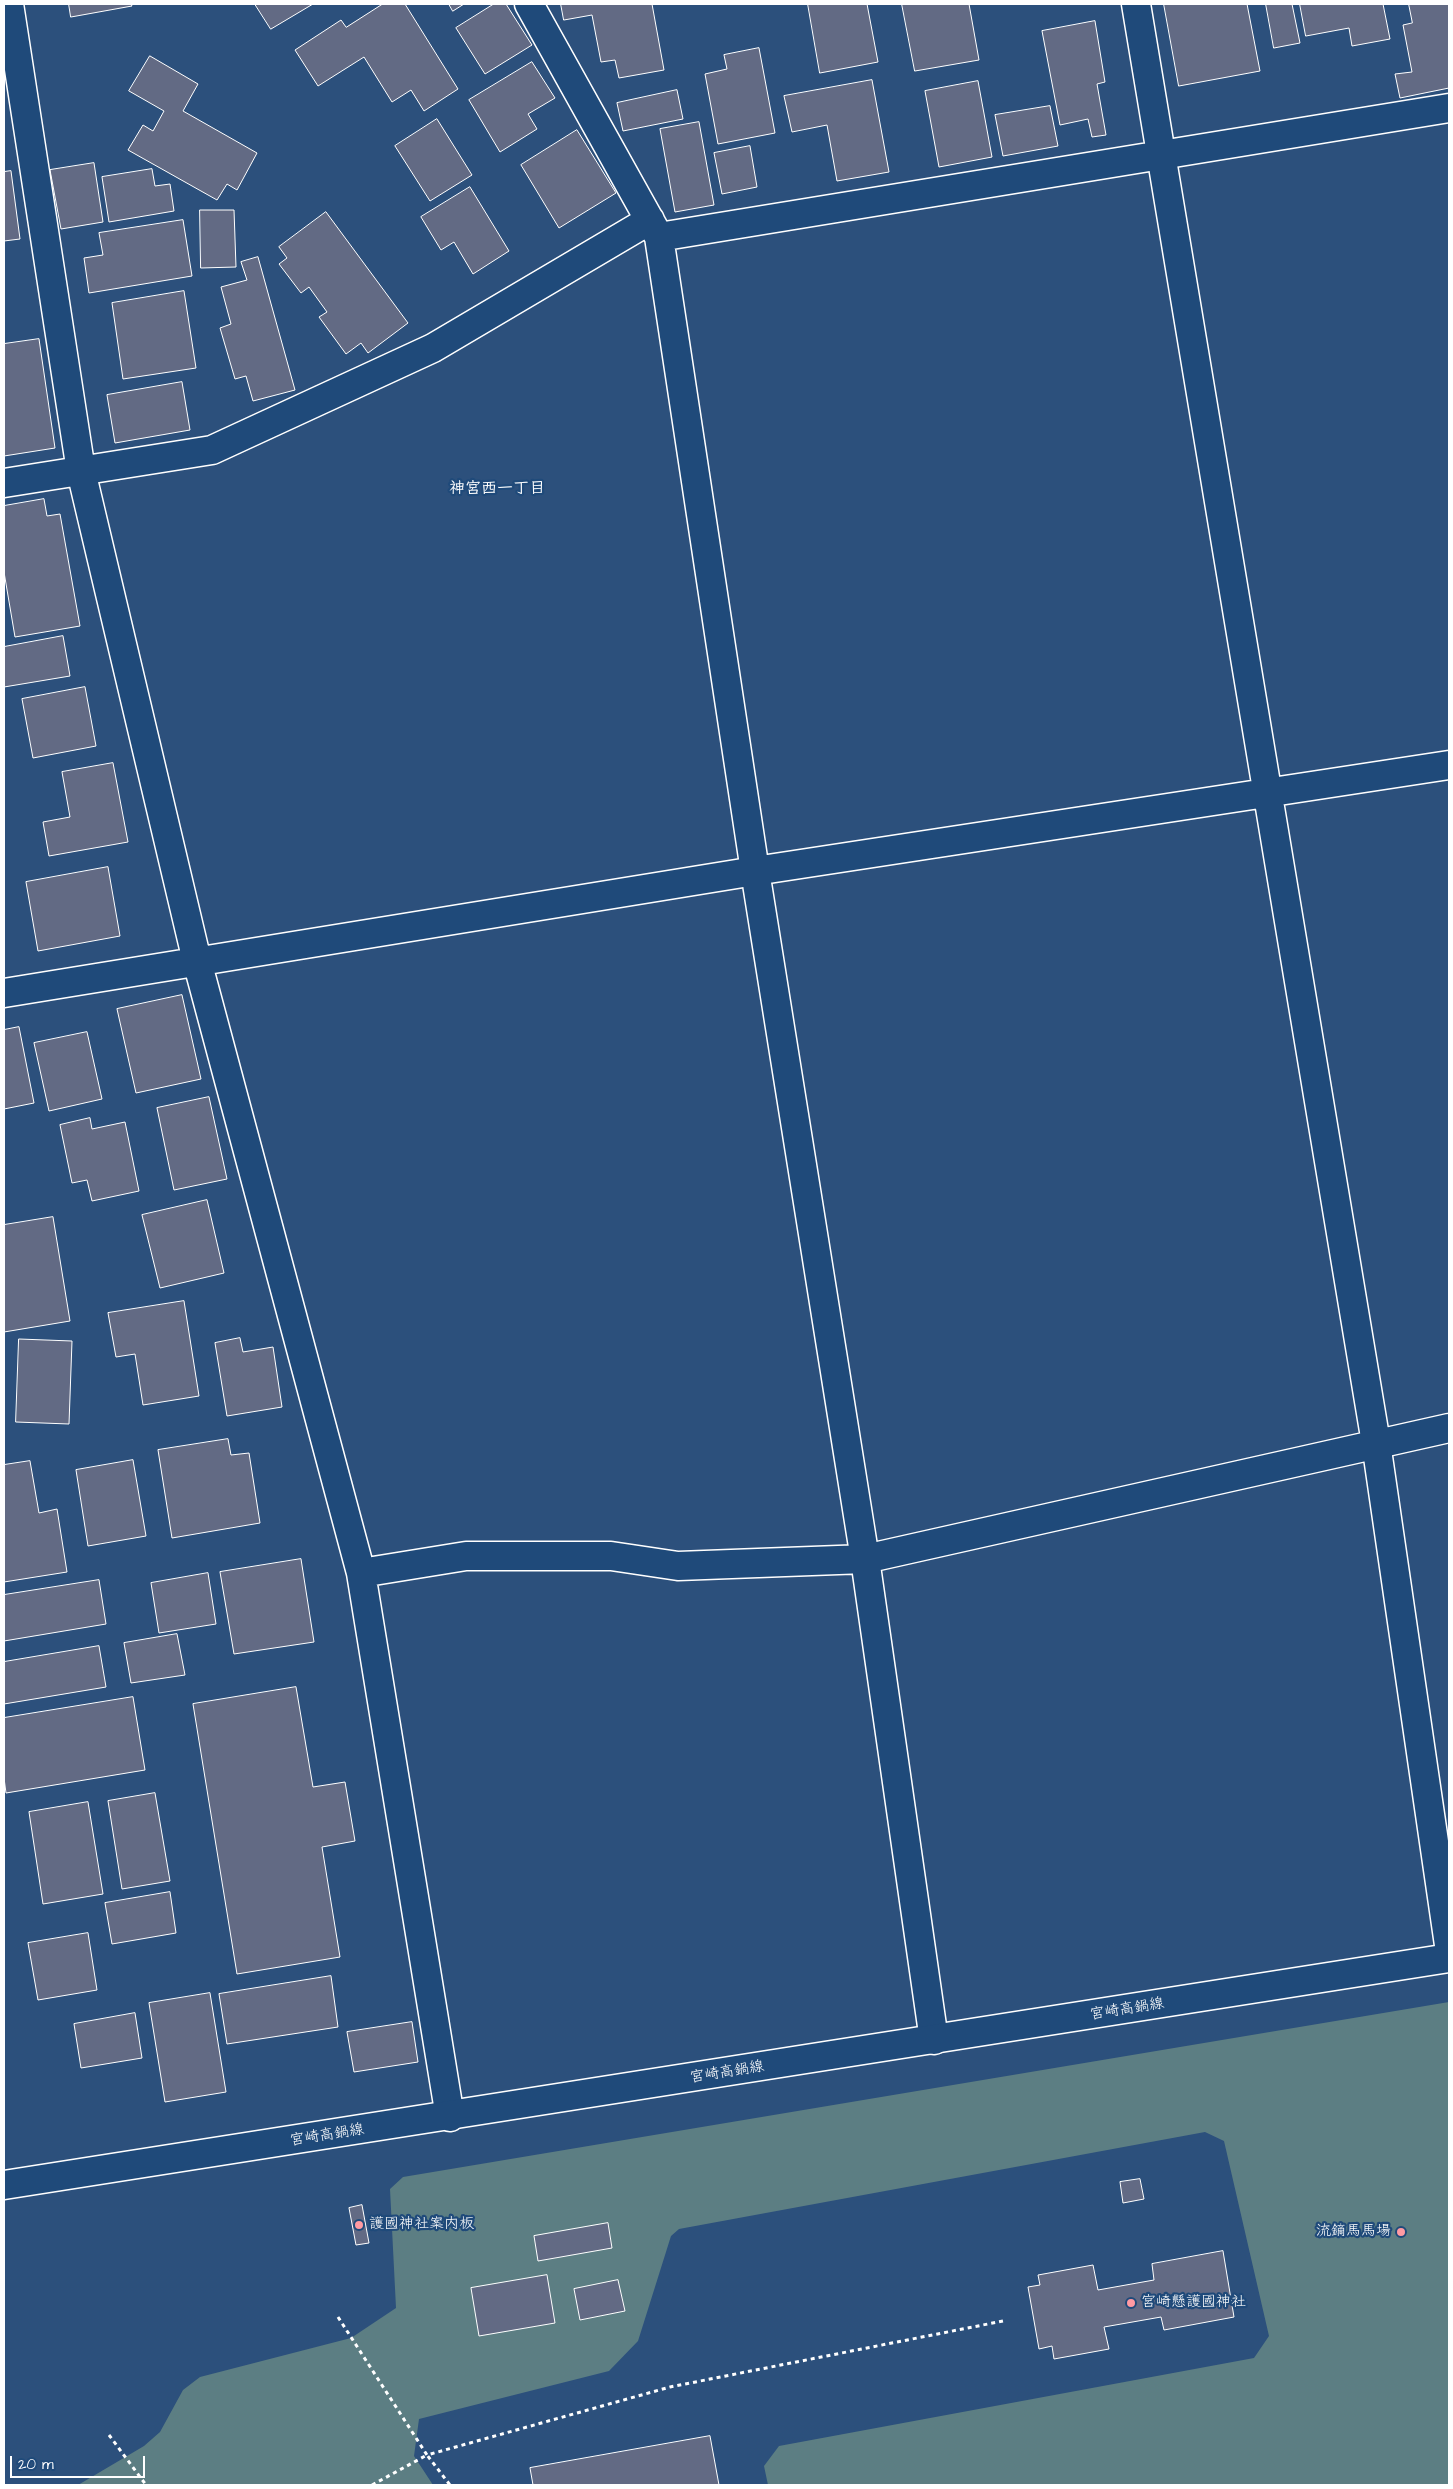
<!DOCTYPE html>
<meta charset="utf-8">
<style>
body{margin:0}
#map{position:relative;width:1453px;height:2489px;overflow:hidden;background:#2c507c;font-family:"Architects Daughter",sans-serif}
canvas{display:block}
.frame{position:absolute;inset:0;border:5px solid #fff;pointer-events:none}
.scale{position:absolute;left:10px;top:2456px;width:135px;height:22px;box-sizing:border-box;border:2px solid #fff;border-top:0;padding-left:6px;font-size:15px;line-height:18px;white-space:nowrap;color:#fff;-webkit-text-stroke:4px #1f4a7a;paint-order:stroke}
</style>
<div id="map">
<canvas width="1453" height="2489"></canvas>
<div class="frame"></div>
<div class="scale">20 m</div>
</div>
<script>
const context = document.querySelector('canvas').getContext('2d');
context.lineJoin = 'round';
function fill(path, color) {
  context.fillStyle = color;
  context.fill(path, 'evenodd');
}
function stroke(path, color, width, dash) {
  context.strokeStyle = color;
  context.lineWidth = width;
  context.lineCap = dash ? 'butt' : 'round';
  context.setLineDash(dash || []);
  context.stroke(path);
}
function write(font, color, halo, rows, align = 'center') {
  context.font = font + ' "Architects Daughter","Klee One",sans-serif';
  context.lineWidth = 4.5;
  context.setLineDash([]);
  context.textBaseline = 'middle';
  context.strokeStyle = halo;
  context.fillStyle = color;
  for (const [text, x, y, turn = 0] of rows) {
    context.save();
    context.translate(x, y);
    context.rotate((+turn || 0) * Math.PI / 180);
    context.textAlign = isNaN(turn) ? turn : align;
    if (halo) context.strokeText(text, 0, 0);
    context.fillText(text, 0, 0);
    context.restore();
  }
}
fill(new Path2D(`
 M1449,2002V2485H768L764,2466L779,2446L1254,2358L1269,2336L1224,2141L1205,2132L679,2229L671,2236L638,2341L609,2371L419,2419L414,2456L433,2485H78L144,2446L160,2432L183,2390L200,2377L351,2338L396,2308L390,2189L403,2177Z`), '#5c7e83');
const building = new Path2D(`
 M69,4H131L132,6L71,17Z
 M255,4H313L271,29Z
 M383,4H405L458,89L424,111L411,90L392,102L364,57L318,86L295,50L341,20L346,27Z
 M449,4H464L453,11Z
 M494,4H506L532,45L485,74L456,28Z
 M561,4H652L664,70L619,78L615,60L601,62L592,15L564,20Z
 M808,4H867L878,62L820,73Z
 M902,4H969L979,60L915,71Z
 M1164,4H1247L1260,71L1179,86Z
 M1266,4H1292L1300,43L1274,48Z
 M1300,4H1383L1390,39L1352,46L1349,28L1306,36Z
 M1409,4H1449V88L1400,98L1395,74L1412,72L1403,25L1412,23Z
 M1095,21L1105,82L1097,84L1106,135L1092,137L1088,119L1060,125L1042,31Z
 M759,48L775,133L718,144L705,74L727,69L724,55Z
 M150,56L198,84L183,111L257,153L237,190L227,184L217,200L128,150L143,125L153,131L164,111L129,91Z
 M532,62L555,98L528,114L537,129L500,152L469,100Z
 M872,80L889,172L837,181L827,125L792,132L784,96Z
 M978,81L992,157L939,167L925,91Z
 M677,90L683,119L623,131L617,103Z
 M1050,106L1058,146L1003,156L995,115Z
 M437,119L472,175L430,201L395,146Z
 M699,122L714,205L675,212L660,129Z
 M577,130L616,193L559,228L521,165Z
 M750,146L757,187L722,194L714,153Z
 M94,163L103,222L61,229L50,170Z
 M152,169L155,186L170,184L174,211L109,222L102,177Z
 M11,171L20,239L4,241V172Z
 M470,187L509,251L473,274L454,242L441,250L421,217Z
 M200,210H234L236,267L201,268Z
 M326,212L408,323L368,353L361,343L346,354L319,317L327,312L309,287L301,293L279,264L287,258L279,247Z
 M183,220L192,276L89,293L84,258L103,255L99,233Z
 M258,257L295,390L253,401L246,376L235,379L220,328L231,324L221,287L247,280L241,262Z
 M184,291L196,368L123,379L112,303Z
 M39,339L55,448L4,456V344Z
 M182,382L190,430L115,443L107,395Z
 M44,499L47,516L60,514L80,626L15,637L4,572V506Z
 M63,636L70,676L4,687V647Z
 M85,687L96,746L33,758L22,699Z
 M113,763L128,842L49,856L43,822L70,817L62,772Z
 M108,867L120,936L38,951L26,882Z
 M182,995L201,1079L136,1093L117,1009Z
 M19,1027L34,1103L4,1109V1030Z
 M87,1032L102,1099L49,1111L34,1043Z
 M209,1097L227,1179L174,1190L157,1108Z
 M90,1118L92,1129L125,1122L139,1191L92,1201L87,1180L72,1183L60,1125Z
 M207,1200L224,1273L160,1288L142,1215Z
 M53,1217L70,1321L4,1332V1225Z
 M184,1301L199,1396L143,1405L135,1354L116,1357L108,1313Z
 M240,1338L243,1352L273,1347L282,1407L227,1416L215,1343Z
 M19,1339L72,1341L69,1424L16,1422Z
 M228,1439L231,1455L249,1453L260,1523L172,1538L158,1450Z
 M133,1460L146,1536L88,1546L76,1470Z
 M30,1461L39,1513L57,1509L67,1572L4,1582V1465Z
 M301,1559L314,1642L234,1654L220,1572Z
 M208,1573L216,1624L159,1633L151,1583Z
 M99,1580L106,1624L4,1641V1595Z
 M177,1634L185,1675L131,1683L124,1643Z
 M99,1646L106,1687L4,1704V1662Z
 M296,1687L313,1787L345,1782L355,1841L322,1847L340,1957L237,1974L193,1704Z
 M133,1697L145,1770L6,1793L4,1778V1718Z
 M155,1793L170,1881L122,1889L108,1801Z
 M88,1802L103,1894L43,1904L29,1812Z
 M170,1892L176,1933L112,1944L105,1903Z
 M88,1933L97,1990L38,2000L28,1943Z
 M331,1976L338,2027L227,2044L219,1994Z
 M210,1993L226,2092L165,2102L149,2003Z
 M135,2013L142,2058L81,2068L74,2024Z
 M412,2022L418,2062L354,2072L347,2032Z
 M1140,2179L1144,2199L1123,2203L1120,2182Z
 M362,2205L369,2243L356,2245L349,2208Z
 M608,2223L612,2248L538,2261L534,2236Z
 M1223,2251L1234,2317L1164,2330L1161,2317L1104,2327L1109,2349L1054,2359L1052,2346L1039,2349L1028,2287L1040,2285L1038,2275L1093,2265L1098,2290L1154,2280L1152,2264Z
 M547,2275L555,2323L479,2336L471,2288Z
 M618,2280L625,2311L580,2320L574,2289Z
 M710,2436L719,2485H533L530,2468Z`);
fill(building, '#626a84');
stroke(building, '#fff', 1);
const minor = new Path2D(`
 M9,4L81,471L197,961L361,1573L450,2117
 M529,4L659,237L755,871L865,1559L934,2040
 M1136,4L1376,1443L1449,1945
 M659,237L1449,108
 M4,483L212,450L433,348L650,220
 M4,993L755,871L1449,765
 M361,1573L466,1556H611L678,1566L865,1559L1449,1428`);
const major = new Path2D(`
 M4,2185L1449,1958`);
stroke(minor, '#fff', 31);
stroke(major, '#fff', 31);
stroke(new Path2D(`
 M338,2317L427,2455L670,2387L1003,2321
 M109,2435L146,2485
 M372,2485L427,2455L450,2485`), '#fff', 3, [4, 4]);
stroke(minor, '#1f4a7a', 28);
stroke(major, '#1f4a7a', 28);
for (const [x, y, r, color] of [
 [359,2225,5,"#ff9aa2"],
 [1401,2232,5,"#ff9aa2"],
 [1131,2303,5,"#ff9aa2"]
]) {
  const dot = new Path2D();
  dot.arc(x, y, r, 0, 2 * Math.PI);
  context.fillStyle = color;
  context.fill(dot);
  stroke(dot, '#1f4a7a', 2);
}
write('15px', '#fff', '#1f4a7a', [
 ["宮崎高鍋線",1127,2010,-9],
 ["宮崎高鍋線",727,2073,-9],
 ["宮崎高鍋線",327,2136,-9]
]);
write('15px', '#fff', '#1f4a7a', [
 ["護國神社案内板",369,2225],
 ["流鏑馬馬場",1391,2232,"right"],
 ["宮崎懸護國神社",1141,2303]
], 'left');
write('bold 16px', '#fff', '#1f4a7a', [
 ["神宮西一丁目",497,490]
]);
</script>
